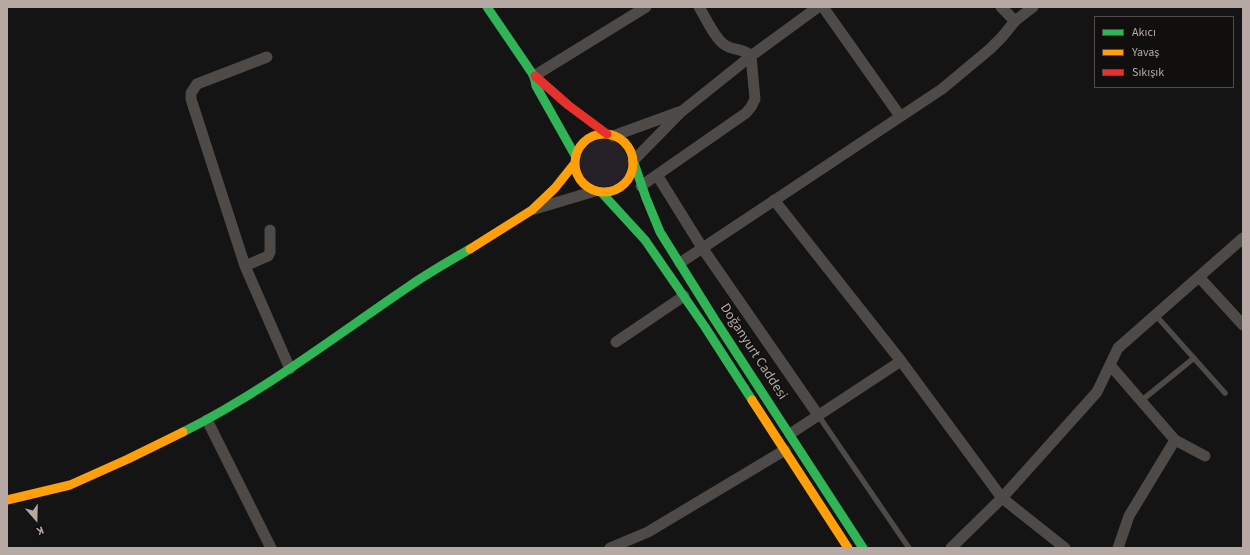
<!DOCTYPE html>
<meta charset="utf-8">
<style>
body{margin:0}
#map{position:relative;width:1250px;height:555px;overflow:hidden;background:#141414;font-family:"Source Sans 3",sans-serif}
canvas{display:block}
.frame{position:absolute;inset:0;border:8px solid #b6a9a3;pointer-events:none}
.legend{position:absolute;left:1094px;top:16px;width:140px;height:72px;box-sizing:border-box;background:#100f0e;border:1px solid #524d4a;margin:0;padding:5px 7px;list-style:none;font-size:12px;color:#b6a9a3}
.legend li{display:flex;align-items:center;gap:8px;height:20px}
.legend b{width:20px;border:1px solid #524d4a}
.north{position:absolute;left:16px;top:499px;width:40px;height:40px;-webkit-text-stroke:3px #100f0e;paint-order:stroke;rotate:160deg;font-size:11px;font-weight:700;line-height:16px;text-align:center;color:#b6a9a3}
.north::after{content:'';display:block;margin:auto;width:14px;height:18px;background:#b6a9a3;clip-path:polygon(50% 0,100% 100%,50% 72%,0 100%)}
</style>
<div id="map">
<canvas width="1250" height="555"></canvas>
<div class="frame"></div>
<ul class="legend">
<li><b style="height:5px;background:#30b455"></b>Akıcı</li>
<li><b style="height:5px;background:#ff9f0a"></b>Yavaş</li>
<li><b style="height:5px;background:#e5322d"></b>Sıkışık</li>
</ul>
<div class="north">K</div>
</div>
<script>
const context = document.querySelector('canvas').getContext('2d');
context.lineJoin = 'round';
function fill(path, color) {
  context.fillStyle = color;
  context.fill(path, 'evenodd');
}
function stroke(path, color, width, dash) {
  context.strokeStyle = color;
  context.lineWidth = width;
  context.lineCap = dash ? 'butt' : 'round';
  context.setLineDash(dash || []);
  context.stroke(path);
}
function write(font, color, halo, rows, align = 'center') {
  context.font = font + ' "Source Sans 3",sans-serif';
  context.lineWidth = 3;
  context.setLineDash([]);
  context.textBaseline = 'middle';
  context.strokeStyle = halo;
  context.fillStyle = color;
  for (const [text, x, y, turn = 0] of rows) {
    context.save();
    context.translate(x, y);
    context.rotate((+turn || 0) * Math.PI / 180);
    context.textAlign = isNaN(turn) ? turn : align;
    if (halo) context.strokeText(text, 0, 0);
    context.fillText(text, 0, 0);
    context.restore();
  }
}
fill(new Path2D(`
 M580 163a24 24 0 1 1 48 0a24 24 0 1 1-48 0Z`), '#251f27');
stroke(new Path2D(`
 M1159,319L1225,393
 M1141,401L1194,358
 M818,415L909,548`), '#4d4a47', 5.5);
stroke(new Path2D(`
 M823,7L900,116
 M1001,7L1015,21
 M267,57L197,84L191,93V99L245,266L290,369
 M534,76L646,7
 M613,136L679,112
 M633,161L681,112L751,56L818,7
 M657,175L703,249L818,415
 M641,186L746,113L751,107L755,99L751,56C744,48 734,51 725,45C715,39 706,18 699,7
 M774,200L901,361L1002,498L1065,548
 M535,209L595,191
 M680,263L942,89L990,49L1002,37L1015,21L1033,7
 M245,266L268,256L270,252V230
 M1199,277L1243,325
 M616,342L684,296
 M1110,365L1175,440L1129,516L1118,548
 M207,420L271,548
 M790,434L901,361
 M1175,440L1205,456
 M610,548L648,532L785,450
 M951,548L1002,498L1097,392L1118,348L1243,238`), '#4d4a47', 11);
stroke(new Path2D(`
 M487,7L534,76L536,86L576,157
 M634,163L646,198L660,232L715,320L863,548
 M601,192L645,240L705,327L752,400
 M183,432C263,392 334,337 408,287C428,273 449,261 470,249`), '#30b455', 9);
stroke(new Path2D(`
 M575 163a29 29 0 1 1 58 0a29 29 0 1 1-58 0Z
 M470,249L532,210L555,188L575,163
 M752,400L848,548
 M7,500L70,485L128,459L183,432`), '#ff9f0a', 9);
stroke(new Path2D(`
 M535,76L568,105L607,134`), '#e5322d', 9);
write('14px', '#b6a9a3', '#100f0e', [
 ["Doğanyurt Caddesi",753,352,57]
]);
</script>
